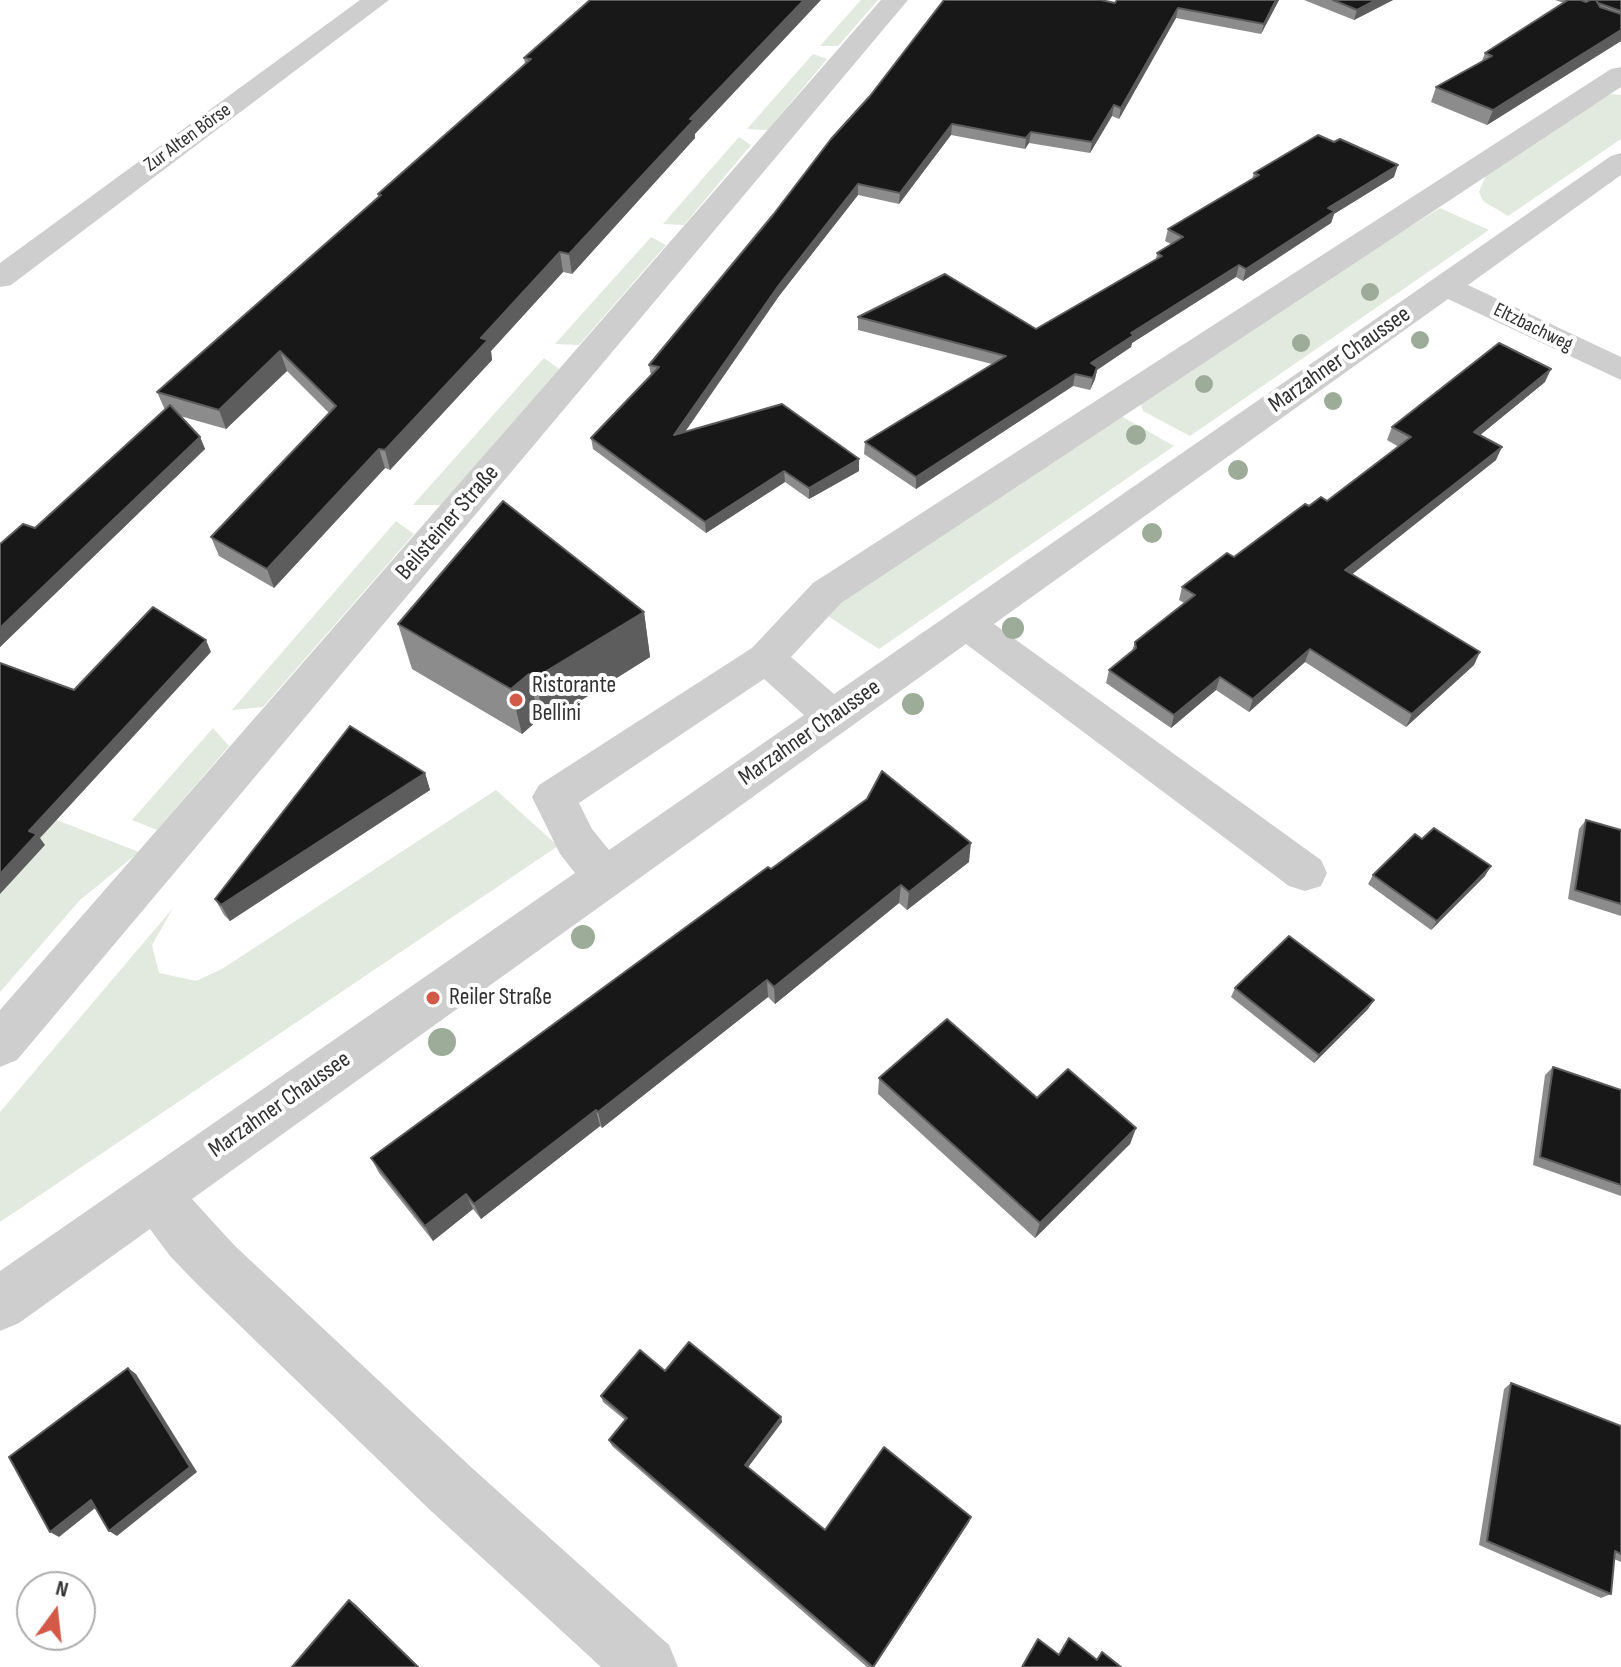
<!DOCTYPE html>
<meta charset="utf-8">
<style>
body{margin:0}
#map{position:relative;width:1621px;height:1667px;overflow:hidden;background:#fff;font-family:"Sofia Sans Condensed",sans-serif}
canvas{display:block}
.north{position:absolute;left:16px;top:1571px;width:80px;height:80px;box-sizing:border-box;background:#fff;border:2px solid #adadad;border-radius:50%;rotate:15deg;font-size:22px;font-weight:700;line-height:32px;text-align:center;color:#313131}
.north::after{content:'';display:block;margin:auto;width:28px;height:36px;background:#d35a48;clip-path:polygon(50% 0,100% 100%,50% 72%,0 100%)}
</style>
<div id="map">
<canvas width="1621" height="1667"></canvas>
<div class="north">N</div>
</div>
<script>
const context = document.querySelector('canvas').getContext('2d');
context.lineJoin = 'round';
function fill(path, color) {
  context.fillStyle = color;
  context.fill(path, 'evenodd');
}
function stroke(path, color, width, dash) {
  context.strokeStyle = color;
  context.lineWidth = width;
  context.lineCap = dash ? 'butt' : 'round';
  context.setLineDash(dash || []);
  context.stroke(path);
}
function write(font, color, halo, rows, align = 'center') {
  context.font = font + ' "Sofia Sans Condensed",sans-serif';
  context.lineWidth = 8;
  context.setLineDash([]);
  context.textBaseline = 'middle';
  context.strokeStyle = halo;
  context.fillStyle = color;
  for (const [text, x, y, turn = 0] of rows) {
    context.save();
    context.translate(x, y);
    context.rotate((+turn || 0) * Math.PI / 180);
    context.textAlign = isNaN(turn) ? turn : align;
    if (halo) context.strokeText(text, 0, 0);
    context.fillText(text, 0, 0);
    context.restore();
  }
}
fill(new Path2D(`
 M861,0H878L838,46H820Z
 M813,54L827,59L768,130L747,129Z
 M1611,94L1621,95V139L1508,216L1483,201L1479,192L1486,175L1589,104Z
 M739,137L751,145L684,225L663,224Z
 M1440,208L1489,230L1190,436L1143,411L1141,404L1332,275Z
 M651,237L666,245L579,345L555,344Z
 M544,358L559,369L441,505H413Z
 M1121,416L1174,446L879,649L826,615L856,588Z
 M396,521L414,534L263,707L232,710Z
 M213,728L229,746L157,830L132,820Z
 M496,790L558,846L0,1222V1112L173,908L152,945L159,973L196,981L222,969Z
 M0,798L139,852L80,900L0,992Z`), '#e2e9de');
fill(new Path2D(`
 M360,0H389L11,285L0,287V263Z
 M881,0H908L17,1060L0,1067V1010Z
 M1621,67V87L841,603L791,657L834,694L1611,156L1621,153V175L1468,285L1621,357V380L1448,299L994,624L1321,860L1327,873L1321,886L1305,891L1289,886L966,644L192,1199L234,1245L472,1468L669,1645L678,1667H601L430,1510L196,1283L170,1256L150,1229L19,1323L0,1331V1271L575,873L560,854L532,797L539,785L752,648L813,583L1611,69ZM764,679L804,715L609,850L592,829L579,803Z`), '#cecece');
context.fillStyle = '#9dac98';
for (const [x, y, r] of [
 [1370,292,9],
 [1420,340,9],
 [1301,343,9],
 [1204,384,9],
 [1333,401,9],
 [1136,435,10],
 [1238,470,10],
 [1152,533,10],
 [1013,628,11],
 [913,704,11],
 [583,937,12],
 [442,1042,14]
]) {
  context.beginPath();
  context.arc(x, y, r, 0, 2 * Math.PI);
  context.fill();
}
fill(new Path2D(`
 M590,0L695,134V138L572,274L563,272L491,351L492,360L390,470L385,468L274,588L219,556L211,537L329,413L287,371L226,429L180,416L200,437L205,449L0,647V544L35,528L165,410L157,392L378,197V194L525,64L524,58Z
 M1117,0H1279L1261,34L1176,18L1119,119L1112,116L1090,153L1029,143L1025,149L951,135L899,204L858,195L779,296L685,432L859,459V471L809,499L785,482L706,533L593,449L591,438L651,376L649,365L773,215L1115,3Z
 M1304,0H1393L1354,20Z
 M1555,0H1621V41L1487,125L1431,102L1436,87L1482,61L1485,53L1564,3Z
 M1254,173L1394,177L1334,214L1331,223L1243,281L1236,277L1132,343L1131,347L1097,370L1095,379L1090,390L1073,386L916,489L864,454L865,442L992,364L858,330V317L1036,329L1156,259L1157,253L1171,244L1165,241L1168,229L1252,179Z
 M1545,382L1480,435L1496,460L1351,574L1474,665L1406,727L1305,662L1249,712L1216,690L1171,728L1106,683L1109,670L1132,651L1135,642L1184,603L1179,600L1182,587L1234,557L1309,506L1327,501L1399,447L1387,440L1392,427Z
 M644,612L650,657L545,723L539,719L522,734L412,669L398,624Z
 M425,773L430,790L230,921L224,915L215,899Z
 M1586,820L1621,830V916L1568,899L1579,829Z
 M1422,839L1485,876L1431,930L1368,884L1373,875Z
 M969,862L907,910L899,903L775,1004L768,997L602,1128L600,1126L481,1219L473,1209L433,1241L379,1173L371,1158L771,869Z
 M1235,988L1374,1000L1368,1009L1314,1063L1231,997Z
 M1553,1067L1621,1090V1196L1533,1165L1545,1075Z
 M879,1078L1136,1128L1130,1144L1035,1238L878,1094Z
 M665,1371L781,1417L782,1422L748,1467L825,1530L969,1522L874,1667H867L612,1446L609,1440L625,1420L603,1402L601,1396Z
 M1511,1383L1621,1426V1562L1614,1559L1611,1594L1601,1598L1479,1545L1504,1389Z`), '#8c8c8c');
fill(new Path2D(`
 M804,0H821L695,134V138L572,274L569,254L690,119Z
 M1276,0H1279L1261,34L1264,24Z
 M1376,0H1393L1354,20L1357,10Z
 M1178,8L1176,18L1119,119L1121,108Z
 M1621,30V41L1487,125L1493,110Z
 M1114,105L1112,116L1090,153L1092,142Z
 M952,124L951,135L899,204L900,193Z
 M1031,132L1029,143L1025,149L1026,138Z
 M1398,165L1394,177L1334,214L1331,223L1243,281L1246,269L1328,208Z
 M858,184V195L779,296L675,446L674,435L779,285Z
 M560,252L563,272L491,351L492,360L390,470L385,450L481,338Z
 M1239,265L1236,277L1132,343L1131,347L1097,370L1095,379L1090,390L1093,378L1091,363L1131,333Z
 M280,351L287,371L226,429L219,410Z
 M1551,369L1545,382L1468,445L1474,432Z
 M1075,374L1073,386L916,489V477Z
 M200,437L205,449L0,647V628Z
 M1502,447L1496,460L1340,584L1345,570Z
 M379,449L385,468L274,588L267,569Z
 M859,459V471L809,499V488Z
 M784,471L785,482L706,533L705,522Z
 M644,612L650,657L545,723L535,678Z
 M206,640L211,652L40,838L45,845L0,894V874L29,831Z
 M1310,649L1305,662L1249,712L1253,699Z
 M1480,652L1474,665L1406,727L1412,714Z
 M529,674L539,719L522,734L511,689Z
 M1220,677L1216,690L1171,728L1174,715Z
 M425,773L430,790L230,921L221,905Z
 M971,843L969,862L907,910L909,892Z
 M1491,866L1485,876L1431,930L1437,921Z
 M901,885L899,903L775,1004L774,987Z
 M767,980L768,997L602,1128L598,1112Z
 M1374,1000L1368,1009L1314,1063L1319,1055Z
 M596,1110L600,1126L481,1219L474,1204Z
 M1136,1128L1130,1144L1035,1238L1040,1223Z
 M466,1194L473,1209L433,1241L425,1226Z
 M128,1368L136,1374L197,1472L117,1536L109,1531Z
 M781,1417L782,1422L746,1470L745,1465Z
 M91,1500L99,1505L59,1537L50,1532Z
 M971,1517L969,1522L874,1667H873Z
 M349,1600L355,1604L419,1667H418Z`), '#5d5d5d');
const building = new Path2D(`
 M590,0H804L690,119L694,120L569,254L560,252L481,338L488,340L385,450L379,449L267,569L211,537L336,406L280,351L219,410L157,392L381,195L378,194L531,59L524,58Z
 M944,0H1101L1115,3L1117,0H1276L1264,24L1178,8L1121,108L1114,105L1092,142L1031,132L1026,138L952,124L900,193L858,184L779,285L674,435L782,404L859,459L809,488L784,471L705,522L591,438L659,367L649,365L773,215L831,139L870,96Z
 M1333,0H1376L1357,10Z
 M1568,0H1581L1586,2L1590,0H1596L1600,7L1621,14V30L1493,110L1436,87L1492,56L1485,53Z
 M1596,0H1621V11L1598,3Z
 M1318,135L1334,142L1340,139L1398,165L1328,208L1335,211L1246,269L1239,265L1131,333L1134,335L1091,363L1097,367L1093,378L1075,374L916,477L865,442L1006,356L858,317L945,274L1036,329L1162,256L1157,253L1183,237L1168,229L1259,175L1254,173Z
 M1499,343L1551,369L1474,432L1502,447L1345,570L1480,652L1412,714L1310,649L1253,699L1220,677L1174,715L1109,670L1136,648L1135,642L1195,595L1182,587L1227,553L1234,557L1305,504L1309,506L1321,497L1327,501L1411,437L1392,427Z
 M170,405L200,437L0,628V544L23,524L35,528Z
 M503,501L644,612L535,678L529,674L511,689L398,624Z
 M153,607L206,640L29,831L37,834L0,874V663L74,690Z
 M350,726L425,773L221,905L215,899Z
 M882,771L971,843L909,892L901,885L774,987L767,980L598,1112L596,1110L474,1204L466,1194L425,1226L371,1158L768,867L771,869L867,799Z
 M1586,820L1621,830V904L1575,890Z
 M1434,828L1491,866L1437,921L1373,875L1415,834L1422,839Z
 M1289,936L1374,1000L1319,1055L1235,988Z
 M947,1019L1037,1098L1068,1069L1136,1128L1040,1223L879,1078Z
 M1553,1067L1621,1090V1185L1540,1157Z
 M689,1342L781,1417L745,1465L825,1530L884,1447L971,1517L873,1667L609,1440L627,1418L601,1396L640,1350L665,1371Z
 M128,1368L190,1467L109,1531L91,1500L50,1532L9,1457Z
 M1511,1383L1621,1426V1554L1615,1551L1611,1594L1487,1541Z
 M349,1600L418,1667H292Z
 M1069,1638L1097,1660L1102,1652L1121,1667H1022L1038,1639L1059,1655Z`);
fill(building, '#181818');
stroke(building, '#5d5d5d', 2);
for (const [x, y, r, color] of [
 [516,700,8,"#d35a48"],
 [433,998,8,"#d35a48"]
]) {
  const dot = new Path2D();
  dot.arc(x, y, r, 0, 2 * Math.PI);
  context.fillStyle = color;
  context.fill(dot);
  stroke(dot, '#fff', 3);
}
write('20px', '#313131', '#fff', [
 ["Zur Alten Börse",188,138,-36],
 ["Eltzbachweg",1533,328,26]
]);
write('24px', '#313131', '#fff', [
 ["Marzahner Chaussee",1340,360,-35],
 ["Beilsteiner Straße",448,523,-49],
 ["Marzahner Chaussee",810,733,-35],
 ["Marzahner Chaussee",280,1105,-35]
]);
write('24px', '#313131', '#fff', [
 ["Ristorante",532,686],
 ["Bellini",532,714],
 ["Reiler Straße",449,998]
], 'left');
</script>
